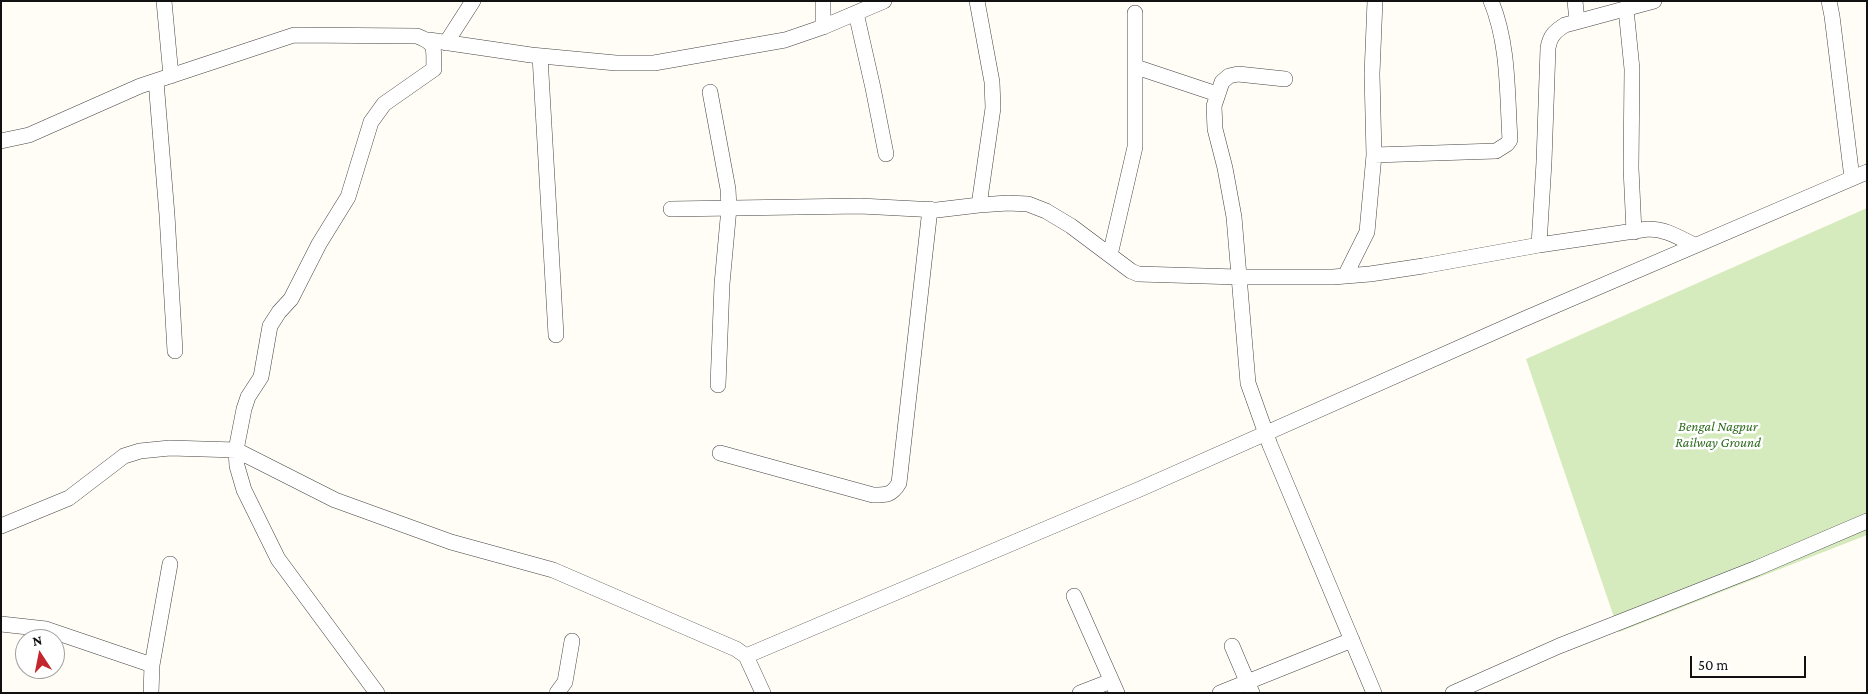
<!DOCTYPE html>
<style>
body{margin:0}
#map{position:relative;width:1868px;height:694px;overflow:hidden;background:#fffdf5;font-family:"Crimson Pro",serif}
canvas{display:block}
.frame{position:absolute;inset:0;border:2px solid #111;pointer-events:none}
.north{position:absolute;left:15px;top:629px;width:50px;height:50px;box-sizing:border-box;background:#fff;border:1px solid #a0a0a0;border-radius:50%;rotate:349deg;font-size:14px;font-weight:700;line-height:20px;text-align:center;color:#111}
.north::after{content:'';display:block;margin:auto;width:18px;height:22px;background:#c4262e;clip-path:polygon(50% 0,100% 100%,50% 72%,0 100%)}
.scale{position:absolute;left:1690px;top:656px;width:116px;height:22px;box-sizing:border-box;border:2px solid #111;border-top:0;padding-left:6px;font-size:15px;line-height:18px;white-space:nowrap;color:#111;-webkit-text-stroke:4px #fff;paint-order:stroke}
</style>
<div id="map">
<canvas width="1868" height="694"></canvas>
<div class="frame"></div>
<div class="north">N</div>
<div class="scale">50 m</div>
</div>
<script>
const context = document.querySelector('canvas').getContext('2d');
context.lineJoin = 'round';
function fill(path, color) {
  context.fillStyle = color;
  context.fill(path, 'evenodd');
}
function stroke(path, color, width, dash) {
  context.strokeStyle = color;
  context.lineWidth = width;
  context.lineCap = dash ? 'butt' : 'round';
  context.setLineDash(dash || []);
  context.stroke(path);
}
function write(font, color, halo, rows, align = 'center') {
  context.font = font + ' "Crimson Pro",serif';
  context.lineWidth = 5;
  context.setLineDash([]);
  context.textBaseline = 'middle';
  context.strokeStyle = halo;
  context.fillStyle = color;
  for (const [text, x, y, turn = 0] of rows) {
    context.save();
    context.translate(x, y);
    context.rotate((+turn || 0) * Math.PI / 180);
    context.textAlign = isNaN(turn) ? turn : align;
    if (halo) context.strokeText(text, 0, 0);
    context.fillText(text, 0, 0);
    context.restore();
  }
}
fill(new Path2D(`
 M1867,208V535L1619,632L1526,359Z`), '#d5ebbd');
const minor = new Path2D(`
 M164,1L171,76
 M977,1L992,82L993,108L979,205
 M1575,1L1577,21
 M1829,1L1832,16L1852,178
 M1626,9L1632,69L1631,168L1634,232
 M856,13L873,88L886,154
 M823,27V1
 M429,40L531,55L616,63H654L785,40L823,27L884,1
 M446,43L473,1
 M540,56L556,335
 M1136,67L1217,94
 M1285,79L1238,74L1229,76L1222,82L1214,106L1215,129L1225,168L1234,217L1248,383L1270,445L1374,693
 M156,81L167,215L175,351
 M710,92L728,189L729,208L722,284L718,385
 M1,141L29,135L140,86L294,35L417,36C438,44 433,49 434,69L384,104L371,122L348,197L319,244L291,299L279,312L270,326L261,377L248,397L244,409L236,450L237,466L244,490L278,559L377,693
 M1374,155L1496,151L1507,144L1510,140C1507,94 1509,44 1491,1
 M671,209L860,206L937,210L979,205L1008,203L1028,204L1046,211L1071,226L1131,271L1138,274L1238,277H1333L1370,274L1423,266L1539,245L1648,229C1666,229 1678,237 1694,245
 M1539,245L1544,162L1548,48C1550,36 1555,31 1565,25L1654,1
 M1110,255L1135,147V13
 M1345,276L1367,232L1374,155L1372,74L1375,1
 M720,453L873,495C887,495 892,495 899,483L930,209
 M1,526L69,498L124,456L140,451L170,448L236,450L335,500L451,542L553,570L736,649L746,656L763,693
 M1074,596L1117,693
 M1,624L46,629L152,665
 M1232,646L1252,693
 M746,656L1140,489L1524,319L1867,172
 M151,693L152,665L170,564
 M557,693L565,682L572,641
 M1080,693L1111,681
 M1220,693L1352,640
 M1453,693L1559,646L1757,568L1867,521`);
stroke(minor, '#444', 16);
stroke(minor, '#fff', 15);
write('italic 14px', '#2f6b1f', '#fff', [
 ["Bengal Nagpur",1718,427],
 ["Railway Ground",1718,443]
]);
</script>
